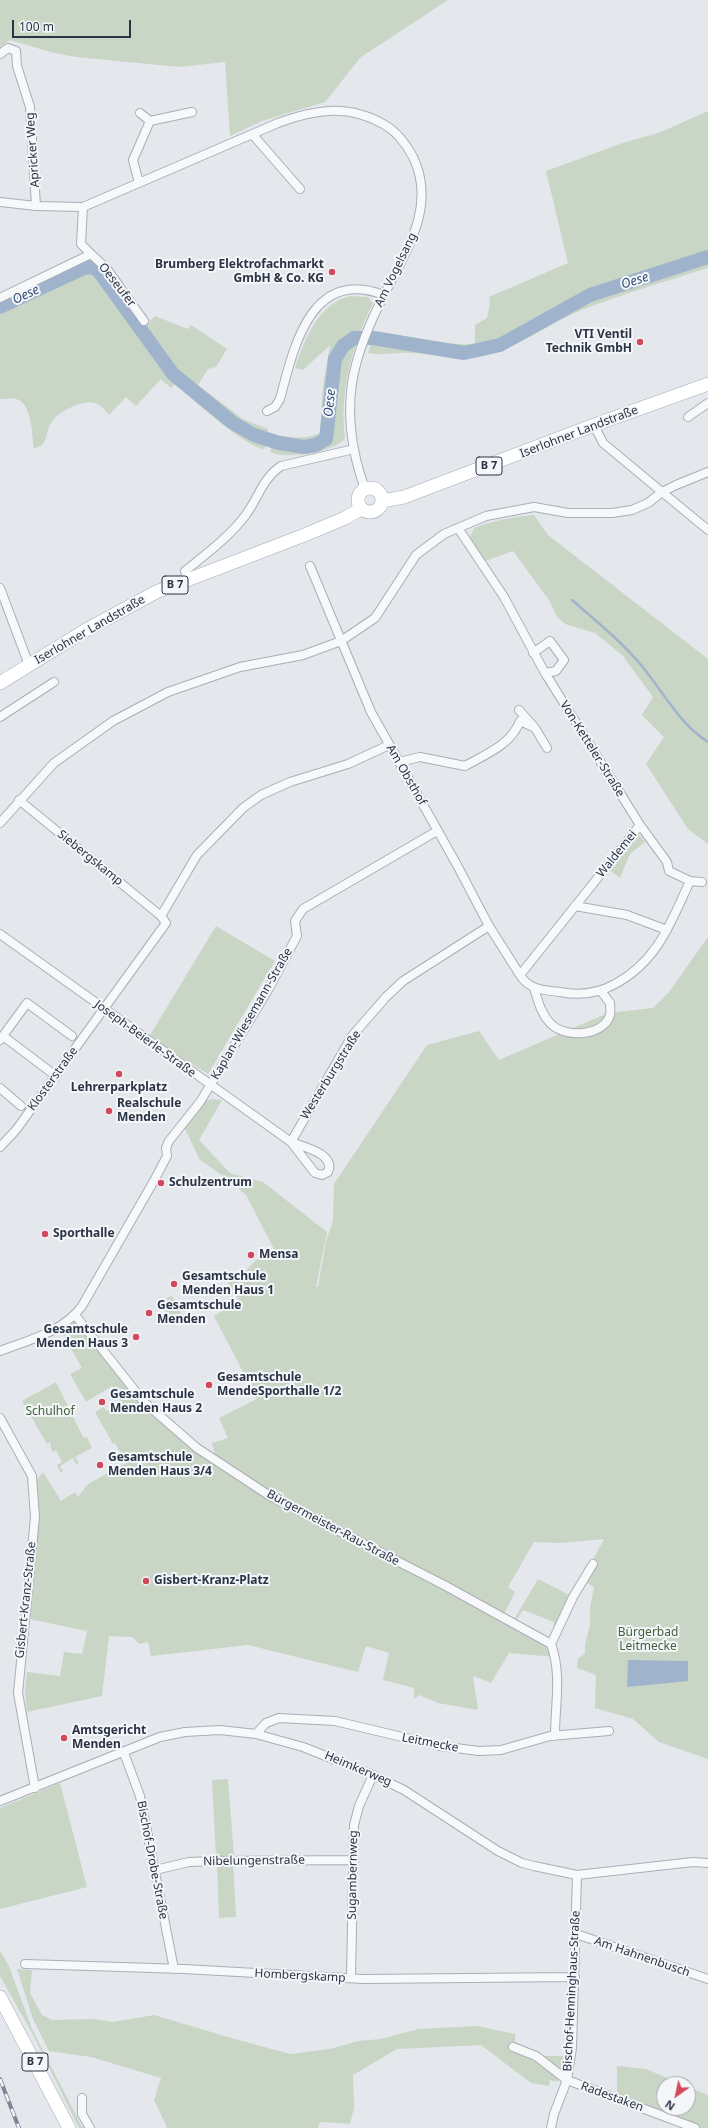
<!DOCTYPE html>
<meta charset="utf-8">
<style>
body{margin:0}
#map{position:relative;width:708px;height:2128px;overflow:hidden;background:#e4e7ec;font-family:"Noto Sans",sans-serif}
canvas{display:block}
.north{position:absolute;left:656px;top:2076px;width:40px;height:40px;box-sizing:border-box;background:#f4f6f9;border:1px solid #a4a8b1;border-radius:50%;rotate:213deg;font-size:11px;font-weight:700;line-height:16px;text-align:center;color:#2b3445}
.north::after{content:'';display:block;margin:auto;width:14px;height:18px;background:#d1495b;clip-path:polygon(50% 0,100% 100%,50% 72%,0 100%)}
.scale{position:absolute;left:12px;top:20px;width:119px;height:18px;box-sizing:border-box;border:2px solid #2b3445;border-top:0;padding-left:5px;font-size:12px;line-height:14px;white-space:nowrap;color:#2b3445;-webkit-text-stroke:3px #f4f6f9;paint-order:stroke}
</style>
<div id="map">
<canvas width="708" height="2128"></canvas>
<div class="north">N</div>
<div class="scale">100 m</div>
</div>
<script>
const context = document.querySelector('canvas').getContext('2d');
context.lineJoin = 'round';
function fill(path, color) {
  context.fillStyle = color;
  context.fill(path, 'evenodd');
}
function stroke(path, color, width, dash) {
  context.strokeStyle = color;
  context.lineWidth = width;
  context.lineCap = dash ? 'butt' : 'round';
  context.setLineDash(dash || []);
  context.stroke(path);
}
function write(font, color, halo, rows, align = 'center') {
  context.font = font + ' "Noto Sans",sans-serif';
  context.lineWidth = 4;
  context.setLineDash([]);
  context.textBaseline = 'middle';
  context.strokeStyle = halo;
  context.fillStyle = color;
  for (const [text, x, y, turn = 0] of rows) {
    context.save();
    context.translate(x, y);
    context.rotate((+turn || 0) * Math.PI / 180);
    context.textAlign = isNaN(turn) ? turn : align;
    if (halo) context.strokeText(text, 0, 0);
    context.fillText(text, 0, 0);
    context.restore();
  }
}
fill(new Path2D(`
 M0,0H448L361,57L325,102L262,121L230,136L225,62L179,67L76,57L54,53L10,40L0,47Z
 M708,111V268C667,281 625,293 584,309C550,322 507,356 471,358C452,359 432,354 413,353C400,352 379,356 368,353L375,331C391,333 466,349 475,343V325L487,318L490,304L489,297L568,263L546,171L623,143L661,132Z
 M87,272H92C110,287 119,309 133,328C168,377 210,422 267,444L264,449C245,447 191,398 175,384L171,388L161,379L136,406L126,397L109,415C105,410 101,405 95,403C84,399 60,411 53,420C46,429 48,438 42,445L34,449C32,436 32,402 16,399C11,398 5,399 0,399V314Z
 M350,296L368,297L373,303C353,344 339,391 345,438C335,452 286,460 270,452L274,435C291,437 305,440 320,433L323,385L330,345L303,370L295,368C305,339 317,305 350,296Z
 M155,316L188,329L191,325L227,349L216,367L208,369L198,385L243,419L268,429V434C215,418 175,371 144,327Z
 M534,515L548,535L708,659V844L688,829L646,764L664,737L642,715L653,697L622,655L595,633L565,624L557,617L549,600L513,551L485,561L470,537L474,528C494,520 513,517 534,515Z
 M637,832L645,842L630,854L620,878L608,869Z
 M216,926L275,961L208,1074L149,1037Z
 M708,937V1759L659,1742L633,1719L595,1708L596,1675L577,1668L578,1658L585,1654V1644L590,1625V1607L594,1587L582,1580L604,1539L561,1543L534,1542L508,1587L515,1592L502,1618L512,1623L538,1579L573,1597L551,1644L556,1657L509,1653L491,1683L473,1676L478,1710L438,1703L419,1695L414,1699V1688L383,1680L389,1653L366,1646L358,1672L248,1645L151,1656L148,1642L139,1644L132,1637L109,1636L102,1696L27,1712L25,1692L27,1672L60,1676L64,1652L82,1654L87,1631L24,1618L33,1485L43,1472L61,1501L75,1492L78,1497L88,1484L126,1463L115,1443L113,1444L95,1412L104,1407L107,1411L121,1403L112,1386L86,1402L70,1374L82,1368L59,1327L75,1315L144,1402L216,1460L212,1443L228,1438L219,1418L257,1399L214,1316L239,1301L228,1282L241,1276L255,1261L274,1249L246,1195L226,1178L200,1160L183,1125C196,1107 198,1097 222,1100L199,1140L230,1173L263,1182L327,1232L316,1287H318L326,1241L333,1221L334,1184L427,1045L479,1031L499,1060L608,1013L653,1008L669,992ZM523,1610L554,1622L551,1643L514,1624Z
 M172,1296L183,1317L172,1323L161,1301Z
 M56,1382L81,1433L84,1438L87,1437L92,1448L75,1457L79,1463L76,1464L73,1458L60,1466L63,1471L61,1473L57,1465L62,1462L56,1450L52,1452L50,1442L47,1444L22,1401Z
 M228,1779L234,1856L216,1857L212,1780Z
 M60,1783L87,1887L0,1909V1808Z
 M233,1862L236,1917L219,1918L217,1863Z
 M0,1951L9,1966L32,2029L82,2127L87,2128H79L32,2033L0,1976Z
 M17,1969L32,1970L30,1993L42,2015L52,2020L95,2019L113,2022L154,2015L235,2039L290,2054L330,2049L358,2041L381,2039L418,2029L477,2026L515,2034V2042L544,2056H564L558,2082L550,2080L549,2086L531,2083L481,2045L397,2049L353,2075L354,2108L350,2124L320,2122L318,2128H166L167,2127L154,2100L161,2078L91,2057L49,2051L33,2019Z
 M617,2066L646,2069L681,2084H664V2108H688V2087L708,2095V2128H695L617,2098Z`), '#c9d6c5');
fill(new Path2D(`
 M628,1660L688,1661V1681L627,1687Z`), '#9fb4cc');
stroke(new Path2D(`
 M572,600C596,621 620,640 641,665C663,691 679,724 708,742`), '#9fb4cc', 2.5);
stroke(new Path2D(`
 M0,307L84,268L94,267L100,273L173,374L233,423L254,435L279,443L304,447L316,445L326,439L335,359L343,346L354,338H373L464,353L500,345L590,295L708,257`), '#9fb4cc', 14);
const street = new Path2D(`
 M0,54L8,48L16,51L17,66L30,107L36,206
 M140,113L150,121
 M253,135L300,189
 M139,183L133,160L150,121L192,112
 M0,202L36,206L83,207L278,123C316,109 349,104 385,125C397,132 406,144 413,157C437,206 406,251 384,295C370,322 357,352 352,383C347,418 353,456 365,489
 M83,207L81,244L91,254
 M0,298L91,254L107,269L144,321
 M267,411L275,407L280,399C294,346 311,267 384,295
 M688,417L708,403
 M594,425L603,443L662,492L676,485L708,472
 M458,528L504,597L545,673L640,825
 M310,566L371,712L457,865L489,926L520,975
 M188,580L185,571C205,555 229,537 245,516C258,499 262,479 281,466L354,449
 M0,588L29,665
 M533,653L550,641L564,660L556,671L545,673
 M519,710L535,728L547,748
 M0,717L54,682
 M399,762L420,757L465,766C486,754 511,745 520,721L535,728
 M19,800L161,916
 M0,823L54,763L113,721L168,692L240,667L303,655L341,641L375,618L416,555L444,534L486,516L534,507L568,513H612L632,510L648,503L662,492L708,530
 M640,825L667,862L669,871L690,881C671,922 658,961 615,984C597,994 580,996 560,992C544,990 529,990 520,975Z
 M690,881L702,882
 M575,906L627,915L667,930
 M0,934L291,1142C304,1147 336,1154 328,1172L322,1175L315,1173L291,1142
 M534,988C538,1001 541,1014 551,1024C565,1038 603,1037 610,1015C611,1012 610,1006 610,1003L601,991
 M3,1036L56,1076
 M0,1040L27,1003L72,1036
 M0,1088L21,1106
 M291,1142L352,1036L386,997L403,981L489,926
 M0,1147L16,1130L166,923L161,916L197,855L243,808L261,795L290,782L348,764L389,745
 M75,1315L144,1402L197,1448L270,1496L444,1585L551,1644C562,1674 555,1704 555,1736
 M0,1351C29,1340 63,1332 82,1306L155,1179L167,1156L166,1148L169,1141L200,1102L268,990L297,936L295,921L303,909L437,831
 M0,1418L32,1476L35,1517L18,1693L35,1788
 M551,1644L573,1597L593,1564
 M256,1734L266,1723L279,1718L335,1721L440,1746L479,1751L501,1750L550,1736L609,1731
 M124,1753L140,1796L174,1969
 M0,1801L160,1737L185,1732L220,1730L256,1734L303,1747L373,1775L404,1790L498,1851L522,1863L534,1866L577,1875L693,1862L708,1863
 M155,1870L189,1862L214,1861L354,1860
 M576,1934L708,1979
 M25,1964L184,1969L363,1979L575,1977
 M351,1978L354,1825L359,1806L373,1775
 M513,2047L536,2056L567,2080L695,2128
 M82,2098V2114L90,2128
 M551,2128L554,2114L567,2080L572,2048L577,1875`);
const primary = new Path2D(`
 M358 500a12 12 0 1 1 24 0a12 12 0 1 1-24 0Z
 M382,501L404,497L594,425L708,384
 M0,683L86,630L156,592L302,536L345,518L361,509
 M0,1997L69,2128`);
stroke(street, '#a9aeb7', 10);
stroke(primary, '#a3abb8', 14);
stroke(street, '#f7f8fa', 8);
stroke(primary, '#fff', 13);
const rail = new Path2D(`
 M0,2079L19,2128`);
stroke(rail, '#7d8696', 4);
stroke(rail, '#f4f6f9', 2.5, [8]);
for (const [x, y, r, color] of [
 [332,272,4,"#d1495b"],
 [640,342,4,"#d1495b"],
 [119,1074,4,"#d1495b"],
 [109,1111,4,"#d1495b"],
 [161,1183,4,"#d1495b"],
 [45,1234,4,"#d1495b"],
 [251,1255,4,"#d1495b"],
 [174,1284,4,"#d1495b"],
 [149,1313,4,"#d1495b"],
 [136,1337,4,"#d1495b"],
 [209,1385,4,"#d1495b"],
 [102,1402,4,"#d1495b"],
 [100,1465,4,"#d1495b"],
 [146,1581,4,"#d1495b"],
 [64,1738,4,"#d1495b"]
]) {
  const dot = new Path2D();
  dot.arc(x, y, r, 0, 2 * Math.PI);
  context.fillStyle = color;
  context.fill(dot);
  stroke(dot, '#f4f6f9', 1.5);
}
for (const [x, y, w] of [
 [489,466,26],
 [175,585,26],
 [35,2062,26]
]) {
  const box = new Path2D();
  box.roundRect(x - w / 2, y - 9, w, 18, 3);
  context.fillStyle = '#f4f6f9';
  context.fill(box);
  stroke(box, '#2b3445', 1);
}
write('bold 11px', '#2b3445', null, [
 ["B 7",489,466],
 ["B 7",175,585],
 ["B 7",35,2062]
]);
write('12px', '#2b3445', '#f4f6f9', [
 ["Apricker Weg",33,150,-94],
 ["Am Vogelsang",396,270,-64],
 ["Oeseufer",117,285,52],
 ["Iserlohner Landstraße",579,432,-21],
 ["Iserlohner Landstraße",90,630,-30],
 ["Von-Ketteler-Straße",592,749,58],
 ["Am Obsthof",406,775,60],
 ["Waldemei",617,854,-51],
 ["Siebergskamp",90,858,39],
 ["Kaplan-Wiesemann-Straße",252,1014,-60],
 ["Joseph-Beierle-Straße",145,1039,36],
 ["Westerburgstraße",331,1075,-58],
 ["Klosterstraße",53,1079,-54],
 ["Bürgermeister-Rau-Straße",333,1528,28],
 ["Gisbert-Kranz-Straße",26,1600,-84],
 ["Leitmecke",430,1743,11],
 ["Heimkerweg",358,1769,23],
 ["Bischof-Drobe-Straße",152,1860,79],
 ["Nibelungenstraße",254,1861,-1],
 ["Sugambernweg",353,1875,-89],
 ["Am Hahnenbusch",642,1957,19],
 ["Hombergskamp",300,1976,3],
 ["Bischof-Henninghaus-Straße",572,1991,-87],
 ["Radestaken",612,2097,20]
]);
write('bold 12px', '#2b3445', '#f4f6f9', [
 ["Brumberg Elektrofachmarkt",324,265,"right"],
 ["GmbH & Co. KG",324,279,"right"],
 ["VTI Ventil",632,335,"right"],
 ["Technik GmbH",632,349,"right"],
 ["Lehrerparkplatz",119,1088,"center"],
 ["Realschule",117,1104],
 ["Menden",117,1118],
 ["Schulzentrum",169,1183],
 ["Sporthalle",53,1234],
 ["Mensa",259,1255],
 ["Gesamtschule",182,1277],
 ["Menden Haus 1",182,1291],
 ["Gesamtschule",157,1306],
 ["Menden",157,1320],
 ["Gesamtschule",128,1330,"right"],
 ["Menden Haus 3",128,1344,"right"],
 ["Gesamtschule",217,1378],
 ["MendeSporthalle 1/2",217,1392],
 ["Gesamtschule",110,1395],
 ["Menden Haus 2",110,1409],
 ["Gesamtschule",108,1458],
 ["Menden Haus 3/4",108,1472],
 ["Gisbert-Kranz-Platz",154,1581],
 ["Amtsgericht",72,1731],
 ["Menden",72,1745]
], 'left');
write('12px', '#3f6138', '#f4f6f9', [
 ["Schulhof",50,1412],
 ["Bürgerbad",648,1633],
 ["Leitmecke",648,1647]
]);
write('italic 13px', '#34527a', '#f4f6f9', [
 ["Oese",635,281,-18],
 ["Oese",26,295,-25],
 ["Oese",330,403,-84]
]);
</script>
